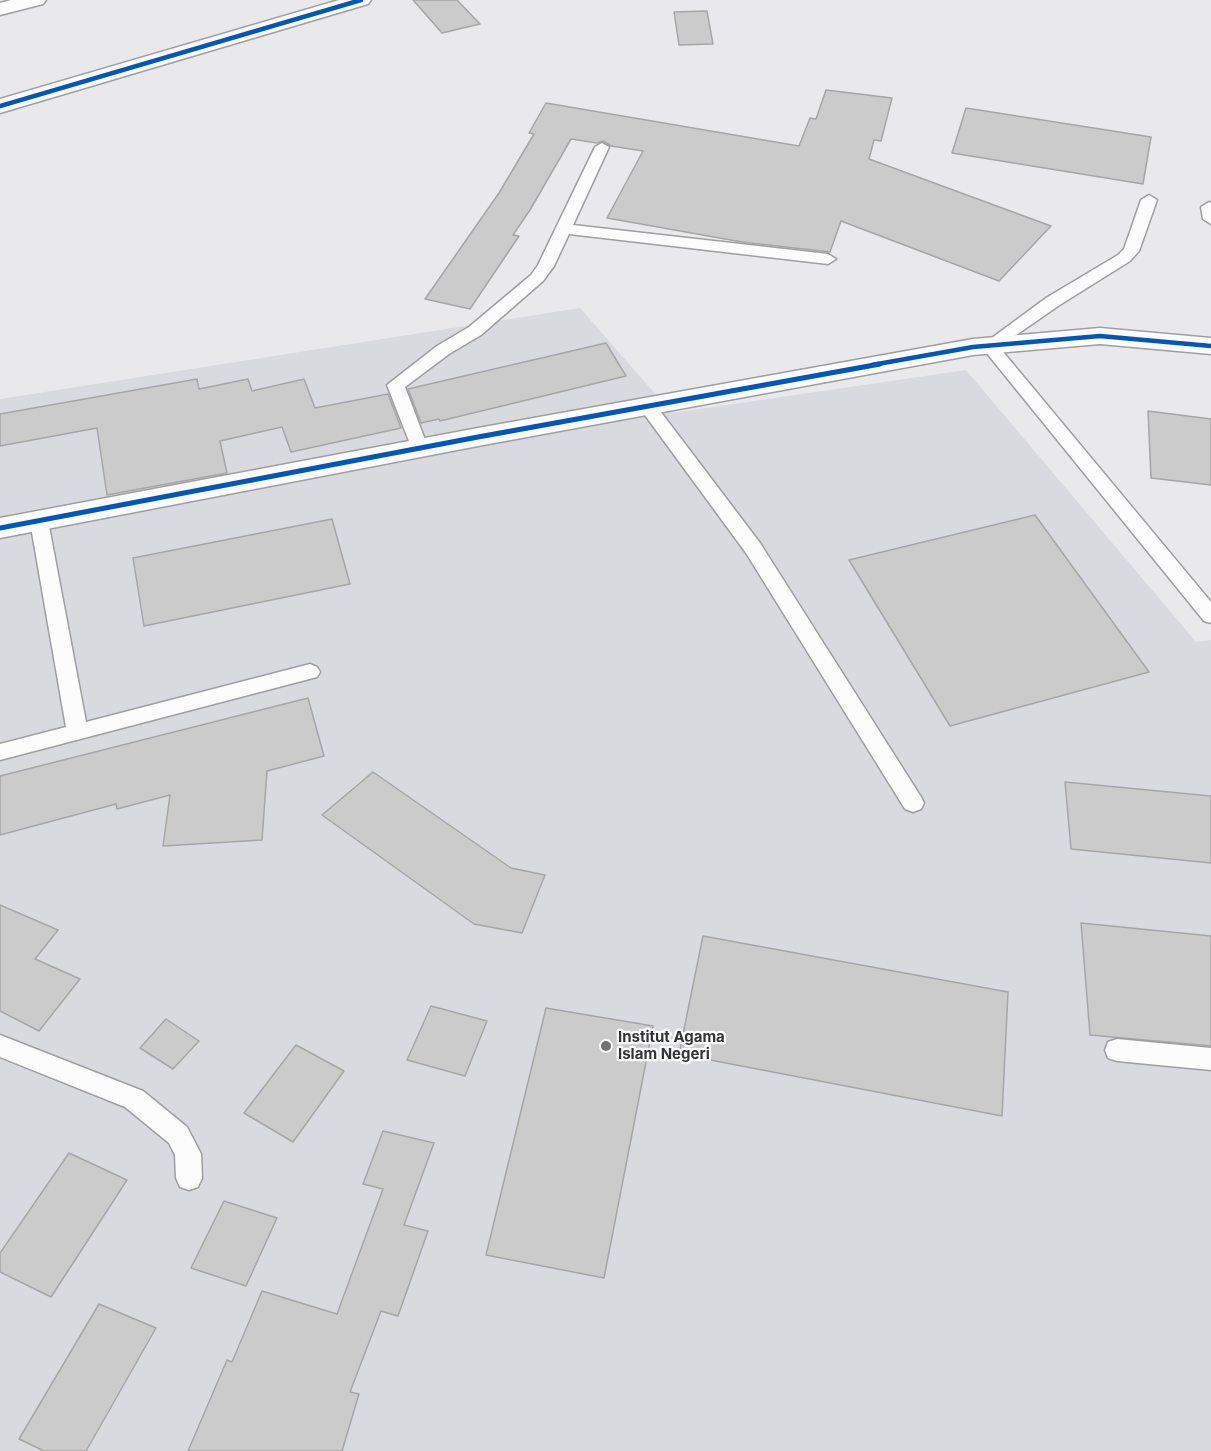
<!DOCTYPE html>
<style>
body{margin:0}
canvas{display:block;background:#e9e9eb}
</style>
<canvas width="1211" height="1451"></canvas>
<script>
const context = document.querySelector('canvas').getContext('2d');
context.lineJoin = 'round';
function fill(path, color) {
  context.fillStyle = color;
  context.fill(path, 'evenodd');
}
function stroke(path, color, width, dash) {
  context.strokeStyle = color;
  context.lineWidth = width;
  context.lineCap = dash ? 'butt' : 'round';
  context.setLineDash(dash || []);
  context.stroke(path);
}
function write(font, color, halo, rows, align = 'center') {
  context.font = font + ' Inter,sans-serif';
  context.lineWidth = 4.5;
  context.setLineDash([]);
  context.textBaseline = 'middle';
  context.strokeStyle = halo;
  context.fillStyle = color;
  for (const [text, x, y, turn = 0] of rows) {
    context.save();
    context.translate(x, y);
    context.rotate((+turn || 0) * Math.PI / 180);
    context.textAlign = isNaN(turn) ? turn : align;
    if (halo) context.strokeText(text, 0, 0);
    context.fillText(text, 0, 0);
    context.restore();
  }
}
fill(new Path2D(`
 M580,308L672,413L966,370L1196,642L1211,640V1451H0V399Z`), '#d9d9e0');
const building = new Path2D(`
 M413,0H457L480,24L442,33Z
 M707,11L713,44L679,45L674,12Z
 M826,90L892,98L881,141L874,140L869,159L1051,226L999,281L841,221L830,252L742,242L607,218L643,151L611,146L603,141L597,143L571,139L530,210L513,235L519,236L470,309L425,299L499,193L534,134L529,133L546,103L799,146L810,118L816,119Z
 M966,108L1151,137L1143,184L952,153Z
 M606,343L626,376L440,421L439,419L421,423L408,389Z
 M197,379L199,389L248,379L252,391L304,379L315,408L388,394L401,428L291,452L282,427L220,441L227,473L107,495L97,428L0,446V414Z
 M1148,411L1211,419V485L1151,478Z
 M1035,515L1149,672L950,726L849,560Z
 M332,519L350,584L144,626L133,558Z
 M308,698L324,756L267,771L262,840L163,846L170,795L117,809L116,804L0,835V776Z
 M373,772L511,868L545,875L522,933L474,924L322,815Z
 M1065,782L1211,796V863L1071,849Z
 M0,905L58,930L35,959L80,979L39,1031L0,1011Z
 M1081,923L1211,936V1046L1090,1035Z
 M703,936L1008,992L1002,1116L679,1054Z
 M431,1006L487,1021L465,1076L407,1060Z
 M546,1008L653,1026L604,1278L486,1255Z
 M166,1019L199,1041L173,1069L140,1048Z
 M296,1045L344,1071L293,1142L244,1113Z
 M383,1131L434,1143L404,1225L428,1231L398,1316L381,1311L350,1392L359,1394L342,1451H188L227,1360L232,1362L262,1291L337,1314L383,1189L363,1184Z
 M69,1153L127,1180L51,1297L0,1272V1253Z
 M224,1201L277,1218L246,1286L191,1268Z
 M99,1304L156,1328L86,1451H44L19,1439Z`);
fill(building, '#cbcbcb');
stroke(building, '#a7a6a7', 1.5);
const lane = new Path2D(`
 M602,143L609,147L573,225L828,254L836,259L828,264L569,234L554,266L543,281L481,335L449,354L405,387L429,450L426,454H414L387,385L437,346L469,327L531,275L538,265L595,147Z
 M1149,195L1157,200L1139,251L1130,261L1058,306L999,347L1211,602V623L1204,621L981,346L1046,298L1118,255L1124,249L1141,200Z
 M1209,202L1211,203V224L1203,219L1201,207Z
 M648,401L654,403L760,543L921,797L924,803L921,809L913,812L905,809L746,553L639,407L642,403Z
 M39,514L46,516L48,521L86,722L310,664L317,667L320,672L317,677L0,760V744L66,727L30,521L32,516Z
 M0,1035L143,1091L187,1127L201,1154L202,1178L198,1187L189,1190L180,1187L176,1178L175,1155L169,1143L125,1107L0,1057Z
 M1117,1039L1211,1048V1070L1117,1061L1108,1058L1105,1050L1108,1042Z`);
const street = new Path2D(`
 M11,0H46L43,4L0,15V3Z
 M339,0H371L368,4L0,113V99Z
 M1100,328L1211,338V354L1100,344L973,355L478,446L0,538V518L478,428L973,339Z`);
stroke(lane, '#9f9fa1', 3);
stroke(street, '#9f9fa1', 3);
fill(lane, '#fcfcfc');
fill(street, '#fcfcfc');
stroke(new Path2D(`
 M0,106L361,0
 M872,365L973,347L1100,336L1211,346`), '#0057b8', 4.5);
stroke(new Path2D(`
 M0,528L478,437L880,364`), '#0057b8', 5);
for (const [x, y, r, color] of [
 [606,1046,6,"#737375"]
]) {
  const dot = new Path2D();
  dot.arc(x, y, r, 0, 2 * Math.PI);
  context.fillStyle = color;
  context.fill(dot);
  stroke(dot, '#fff', 2);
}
write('bold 15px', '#333435', '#fff', [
 ["Institut Agama",618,1037],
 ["Islam Negeri",618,1054]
], 'left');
</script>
